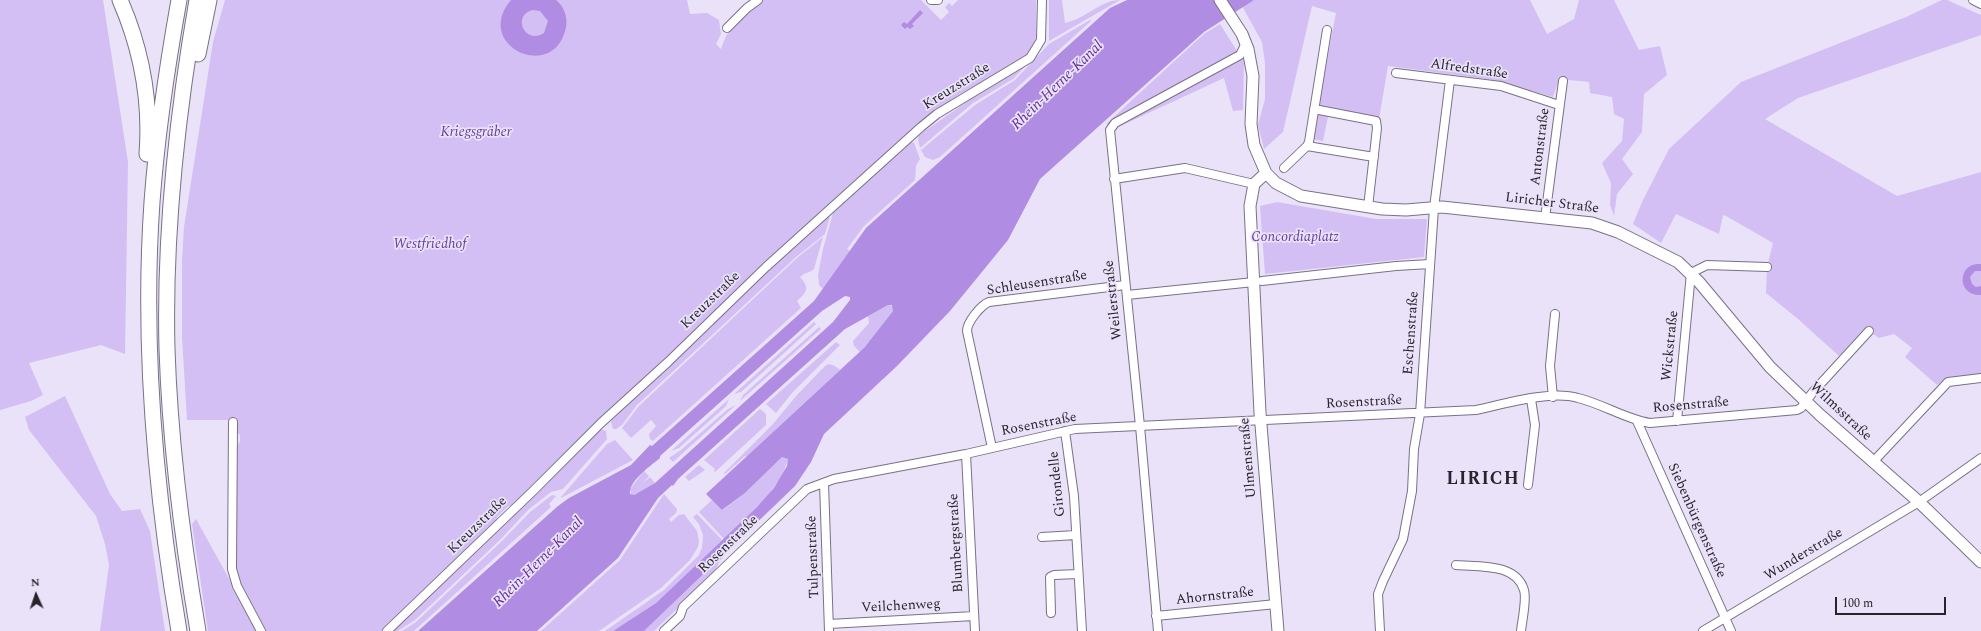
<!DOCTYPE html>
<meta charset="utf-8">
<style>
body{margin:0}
#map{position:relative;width:1981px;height:631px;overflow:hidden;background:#eae2f9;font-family:Spectral,serif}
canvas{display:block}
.north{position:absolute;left:16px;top:575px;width:40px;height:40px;-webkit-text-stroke:3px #eae2f9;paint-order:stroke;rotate:357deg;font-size:11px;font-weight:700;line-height:16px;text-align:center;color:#27242c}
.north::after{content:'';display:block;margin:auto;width:14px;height:18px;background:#27242c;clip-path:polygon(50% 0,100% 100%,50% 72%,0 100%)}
.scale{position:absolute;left:1835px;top:597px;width:111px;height:18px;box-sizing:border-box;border:2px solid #27242c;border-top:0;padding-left:5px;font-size:12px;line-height:14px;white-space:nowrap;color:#27242c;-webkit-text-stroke:3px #eae2f9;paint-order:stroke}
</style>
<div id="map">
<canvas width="1981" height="631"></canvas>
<div class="north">N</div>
<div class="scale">100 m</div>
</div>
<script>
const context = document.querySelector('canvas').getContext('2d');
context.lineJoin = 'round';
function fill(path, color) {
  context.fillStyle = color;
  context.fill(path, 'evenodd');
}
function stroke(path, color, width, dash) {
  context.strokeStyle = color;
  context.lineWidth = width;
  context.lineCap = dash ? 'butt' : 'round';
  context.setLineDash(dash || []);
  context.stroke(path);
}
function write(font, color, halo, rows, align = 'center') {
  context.font = font + ' Spectral,serif';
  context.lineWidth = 3.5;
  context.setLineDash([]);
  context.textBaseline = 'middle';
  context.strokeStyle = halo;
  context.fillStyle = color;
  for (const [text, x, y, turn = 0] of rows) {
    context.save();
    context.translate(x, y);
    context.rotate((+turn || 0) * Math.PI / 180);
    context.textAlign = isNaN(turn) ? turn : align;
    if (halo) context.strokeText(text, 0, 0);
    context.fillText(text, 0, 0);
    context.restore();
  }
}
fill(new Path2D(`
 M0,0H103L128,162L125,354L101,345L29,363L43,395L31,401L0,410Z
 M225,0H687L690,14L707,13L719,20L721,34L716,44L721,49C730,22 741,18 762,0H921L941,20L949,12L945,7L949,3L952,6L958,0H1036V37L1032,47L1027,54L1018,62L958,95L920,124L516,506H508L497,517L496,525L384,631H265L241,587L235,568V450L240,441V435L236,431L235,420H187L182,337V260L184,227L213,42Z
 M1049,0H1062L1065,23C1085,19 1101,0 1120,0L1049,41Z
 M1254,0H1530L1547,34L1574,19L1579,0H1614L1639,50L1660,46L1667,75L1644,94L1642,132L1622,159L1633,174L1617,194L1614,216L1610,205L1611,183L1602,163L1622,141L1624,119L1614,114L1612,97L1590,93L1589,82L1559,79L1553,97L1494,80L1388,66L1379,119L1329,112L1323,141L1312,139L1336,13L1312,6L1283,132L1264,149L1258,125L1265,99V63L1262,42L1242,6Z
 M1942,0H1947L1981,15V35L1798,98L1765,119L1897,196L1981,172V375L1947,378L1937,385L1905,357L1912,348L1894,334L1879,338L1869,331L1861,332L1839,356L1798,319L1766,293L1767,267L1773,243L1726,216L1723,215L1719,234L1676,214L1661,243L1633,224L1642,202L1669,149L1741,82L1906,17Z
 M1090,20L1091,21L940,157L933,160L925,157L921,150L975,105L1015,80L1049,44Z
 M1220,24L1244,62L1243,110L1233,111L1224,78L1116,128L1106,124L1204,34Z
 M1040,51L1013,79L973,103L920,148L918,139L919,135Z
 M911,141L914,143L920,159L916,166L915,180L864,226L847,249L850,251L823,289L819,285L818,275L823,249L834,209Z
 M1277,202L1376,219H1427L1424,257L1265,274L1260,206Z
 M828,215L830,217L825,234L796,257L637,405L622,425L616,429H613L611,422L613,414Z
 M823,237L814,269C810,273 805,272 800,277C810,288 807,292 797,301L801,308L653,441L650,439L649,434L656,426L651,420L631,438L622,428L639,406L797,258Z
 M888,305L893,306V311L870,342L860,352L854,346L853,341L869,323L868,316Z
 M814,322L816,324L741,392L734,394Z
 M819,327L821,329L740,401L743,395Z
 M836,342L840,345L792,393L776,413L766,404Z
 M829,364L835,366L840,370L746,457L745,456L725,474L724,473L773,424L797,395L825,366Z
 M65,396L110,494L122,511L140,509L150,531L165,631H100L109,565L105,544L96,516L29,430L25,417Z
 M729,399L726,406L679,448L671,451Z
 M736,405L673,462L669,458L681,450L728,409Z
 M760,409L766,414V425L715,472L714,471L715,469L704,460Z
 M600,429L606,431L607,439L563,489L551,492L528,510L500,540L415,620L398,631H391L571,456L578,453Z
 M615,440L633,460L561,498V497L607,444Z
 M782,457H787L788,460L781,478L766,498L724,539L699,512L712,500L723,510L745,493Z
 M699,465L705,470L689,481L685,477Z
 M644,471L649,476L643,483L650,477L655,483L634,495H631L630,489Z
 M664,494L677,509L676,513L669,519L671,522L679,515L684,514L697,531L699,541L698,547L690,560L661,588L599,631H541L620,560Z
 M552,495L556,496L549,504L551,507L414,631H402L416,622L502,541L530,512Z
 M697,514L722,540L656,603L613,631H605L664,590L699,555L702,548L703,535L699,524L693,517Z
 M196,519L258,631H208L192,524Z
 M730,548L719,562L715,572L654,631H644Z`), '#d3bff3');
fill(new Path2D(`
 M511,0H556C564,6 568,18 566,27C555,84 472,46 511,0ZM532,10L540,11L548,21L544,33C526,45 511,17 532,10Z
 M1127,0H1254L1204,32L1040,179L1008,240L950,311L897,366L824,434L811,462L795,486L644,631H613L656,603L757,507L774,488L787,466L788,459L782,457L745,493L722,510L706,494L865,347L893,311L892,305H888L845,329L678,479L673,486L672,485L658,498L618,558L537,631H418L558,506L569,498L631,465L650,445L652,446L814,301L866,228L1110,8ZM845,296L850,297V300L833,322L655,483L634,495L630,494C628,481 653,464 660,458V456L822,311Z
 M920,10L923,13L912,24L914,26L910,29L907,27L905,29L901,25L904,22L907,24Z
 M1981,264V271H1975L1970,277L1972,284L1976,287L1981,286V295C1956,296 1957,262 1981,264Z`), '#b08ce2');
const minor = new Path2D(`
 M931,0H938
 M1973,0L1981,4
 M727,28L747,8L758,0
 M1396,73L1501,86L1559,105
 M1314,109L1376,121L1377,128L1368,207
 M1307,146L1374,157
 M1284,168L1307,146L1309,142L1327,30
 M1114,179L1185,168L1254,184
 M1545,218L1563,81
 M1262,281L1396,266L1430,264
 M1127,295L1254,282
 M1553,397L1550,366L1555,314
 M1637,421L1731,631
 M1677,421L1691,273L1707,265L1767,267
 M233,422L232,569L237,586L261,631
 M1065,431L1074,496L1082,631
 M992,448L967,331C967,322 981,305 989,302L1125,285
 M966,454L975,631
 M1873,462L1948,382L1981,378
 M824,483L829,631
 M1528,485L1535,425L1531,399
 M1042,537L1076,535
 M1456,565C1480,567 1516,563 1524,590C1527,599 1522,621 1521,631
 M1051,613L1050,577L1054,575L1078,574
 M1156,616L1276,604
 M829,624L974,616
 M387,631L533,491L601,423L668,362L766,267L921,127L937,114L1030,58L1041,40L1042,0
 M664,631L680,616L683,607L807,489L834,479L966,454L1075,429L1476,410C1504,404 1550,390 1578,398C1603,404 1625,419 1650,423L1797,410L1801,408L1813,392L1869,331
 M1158,631L1140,426L1110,130L1115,123L1240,55L1246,43
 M1380,631L1378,594L1383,581L1403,539L1412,491L1414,449L1420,414L1434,208L1450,80
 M1703,631L1919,502L1981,458`);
const tertiary = new Path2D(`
 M1220,0L1242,34L1248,49L1253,76L1251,124L1254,145L1266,173L1276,183L1301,196L1382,209L1406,210L1442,207L1592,223L1618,232L1678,262L1699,282L1770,367L1819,414L1919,502L1981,562
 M1266,173L1254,184L1250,206L1260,413L1278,631`);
const motorway = new Path2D(`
 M120,0C141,48 151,101 147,154
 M179,0C167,67 157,134 152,202C142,346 155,490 179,631
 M197,0C177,115 164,232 167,349C170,444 182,537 198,631
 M198,54L209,0`);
stroke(minor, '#797185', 10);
stroke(tertiary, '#797185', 13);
stroke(motorway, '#797185', 17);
stroke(minor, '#fff', 8);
stroke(tertiary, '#fff', 11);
stroke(motorway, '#fff', 15);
write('14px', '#27242c', '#eae2f9', [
 ["Alfredstraße",1469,70,8],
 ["Kreuzstraße",957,87,-32],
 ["Antonstraße",1541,147,-83],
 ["Liricher Straße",1552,204,7],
 ["Schleusenstraße",1037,284,-9],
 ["Weilerstraße",1114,300,-96],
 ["Kreuzstraße",711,301,-44],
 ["Eschenstraße",1412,333,-86],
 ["Wickstraße",1671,346,-84],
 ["Rosenstraße",1364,403,-3],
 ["Rosenstraße",1691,406,-5],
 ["Wilmsstraße",1840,412,43],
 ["Rosenstraße",1039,425,-11],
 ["Ulmenstraße",1249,458,-95],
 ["Girondelle",1058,484,-96],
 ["Siebenbürgenstraße",1696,521,66],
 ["Kreuzstraße",478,526,-44],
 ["Blumbergstraße",957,543,-93],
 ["Rosenstraße",729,545,-44],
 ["Wunderstraße",1804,555,-31],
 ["Tulpenstraße",814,557,-92],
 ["Ahornstraße",1215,597,-6],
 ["Veilchenweg",901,607,-3]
]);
write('italic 14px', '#6a3a9e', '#eae2f9', [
 ["Kriegsgräber",476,133],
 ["Concordiaplatz",1295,238],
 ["Westfriedhof",430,245]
]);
write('italic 15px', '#633196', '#eae2f9', [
 ["Rhein-Herne-Kanal",1058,86,-44],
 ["Rhein-Herne-Kanal",539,563,-45]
]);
context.letterSpacing = '1px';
write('bold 18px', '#27242c', '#eae2f9', [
 ["LIRICH",1483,480]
]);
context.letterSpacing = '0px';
</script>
